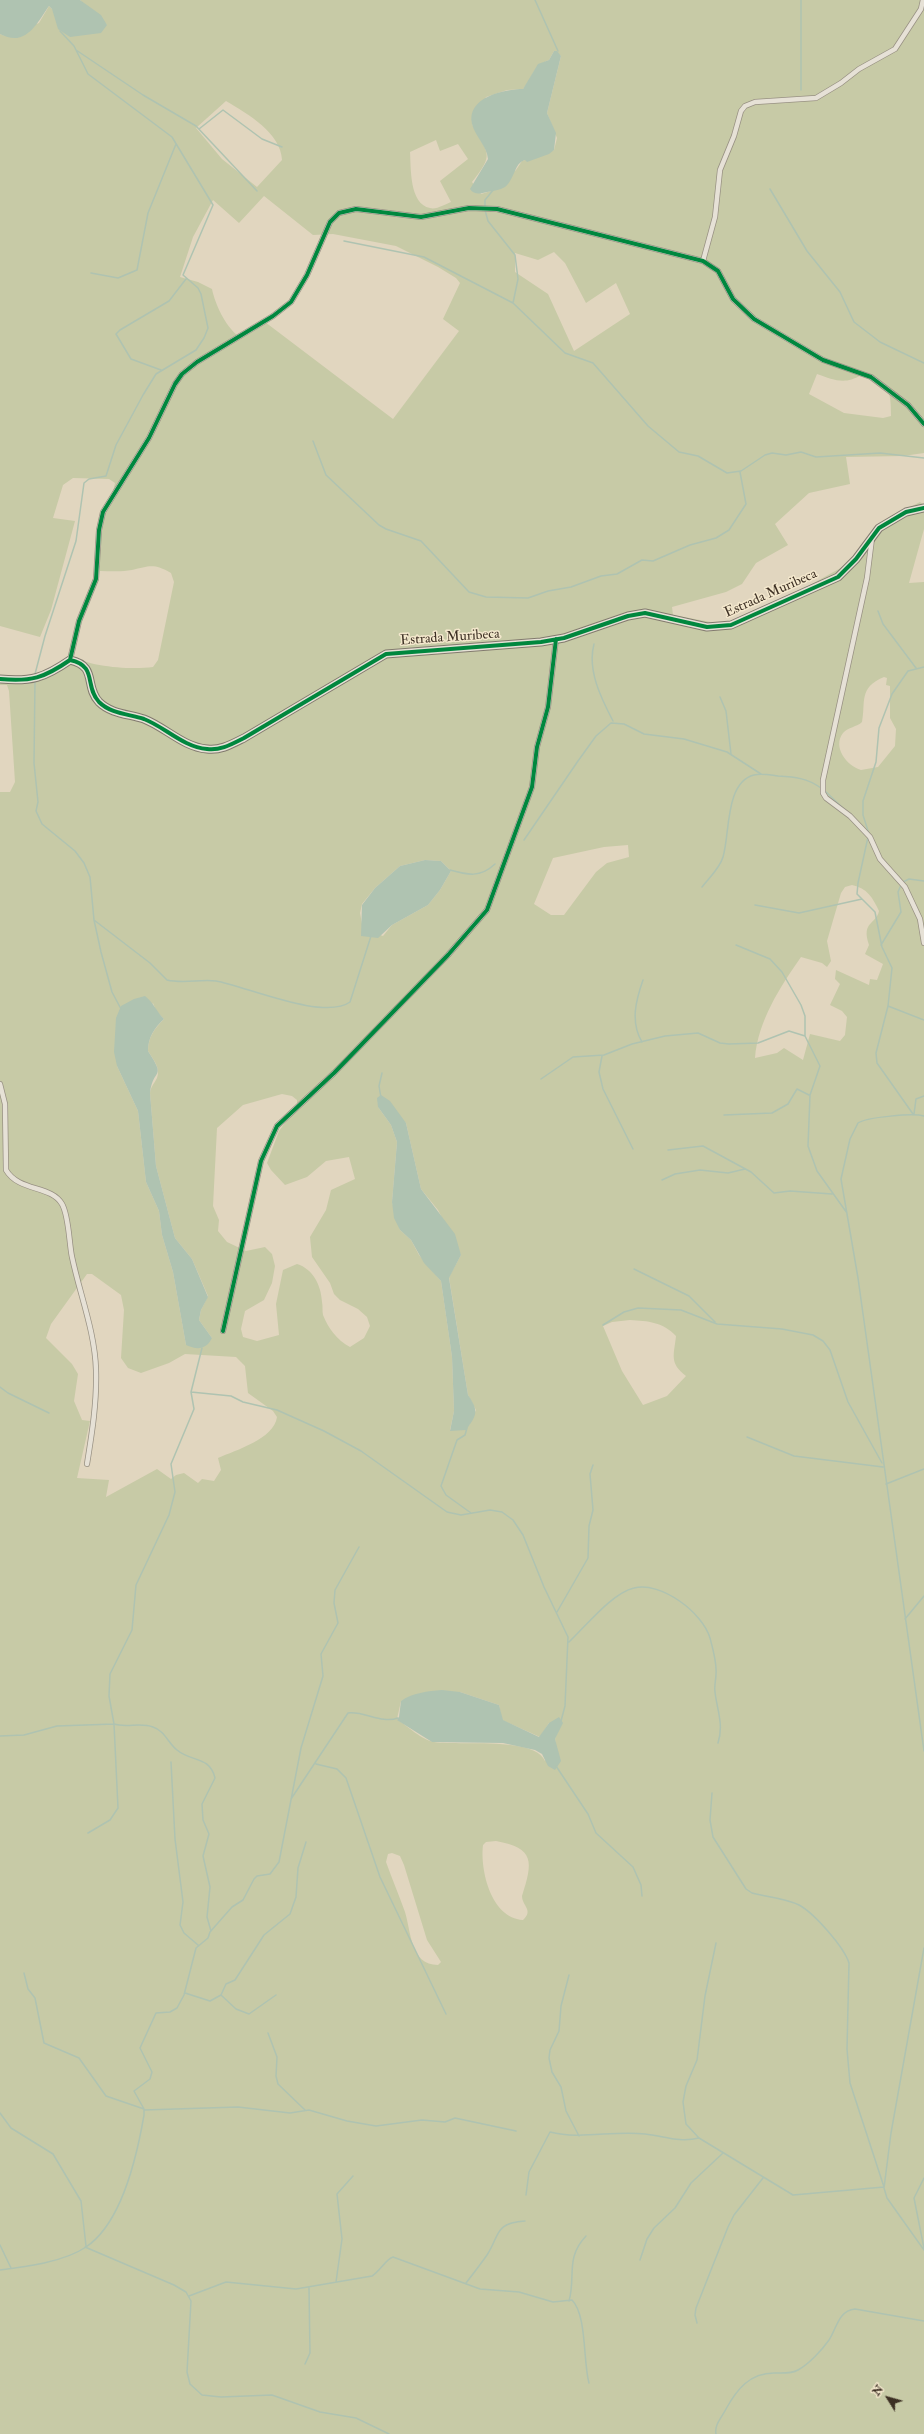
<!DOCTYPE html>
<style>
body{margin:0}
#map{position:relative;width:924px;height:2434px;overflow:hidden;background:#e1d6bf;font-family:"IM FELL Double Pica",serif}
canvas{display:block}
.north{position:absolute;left:868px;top:2378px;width:40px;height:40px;-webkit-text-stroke:3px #f4e8cd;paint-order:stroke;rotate:307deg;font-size:11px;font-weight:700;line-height:16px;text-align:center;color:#3c2f23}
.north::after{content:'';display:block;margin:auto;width:14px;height:18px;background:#3c2f23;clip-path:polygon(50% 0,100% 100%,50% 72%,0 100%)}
</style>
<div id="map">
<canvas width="924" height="2434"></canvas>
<div class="north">N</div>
</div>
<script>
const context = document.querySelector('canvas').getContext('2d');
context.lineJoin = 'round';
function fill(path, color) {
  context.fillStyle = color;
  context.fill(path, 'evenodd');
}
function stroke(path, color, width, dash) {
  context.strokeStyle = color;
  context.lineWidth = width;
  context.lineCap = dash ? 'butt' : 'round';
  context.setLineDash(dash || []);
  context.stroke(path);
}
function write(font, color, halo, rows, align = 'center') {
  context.font = font + ' "IM FELL Double Pica",serif';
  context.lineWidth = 3;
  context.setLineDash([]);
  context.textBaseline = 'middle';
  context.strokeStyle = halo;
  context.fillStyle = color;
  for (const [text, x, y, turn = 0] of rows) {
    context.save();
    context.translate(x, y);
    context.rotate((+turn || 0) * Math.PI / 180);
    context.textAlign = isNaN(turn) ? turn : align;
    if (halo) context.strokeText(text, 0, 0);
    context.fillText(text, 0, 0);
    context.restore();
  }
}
fill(new Path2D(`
 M80,0H924V453L903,456L846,457L850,484L809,493L775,524L788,545L756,563L742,584L726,592L672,607L673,615L727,625L758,608L792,595L846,565L871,532L889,518L920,502L924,505V529L909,583L924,582V2434H0V792H10L15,782L9,691L7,685H0V676C26,682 51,674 70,655C89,667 131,670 153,667L158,660L174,582L171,573C154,563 149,566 132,570C122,572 110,571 100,571C98,555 95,536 99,520C102,506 113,497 115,483L109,479L73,478L63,485L53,518L75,521L51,610L40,637L0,626V34L5,36L39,23L49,6L52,9L107,25ZM554,51L561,56L547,113L557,138L554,150L522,161L516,170L491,191L481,194L472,182C495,153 488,155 472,124L486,97L507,90L523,89C534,77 531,67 549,60ZM226,101C248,114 281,133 282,160L257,187L222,159L196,128ZM436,140L440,151L458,144L468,159L440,181L451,202C446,204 436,210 430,208C409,204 411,167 410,152ZM264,196L313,235L333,234L396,246L438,267L456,278L460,283L443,319L459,331L393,419L265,322L249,334L237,335C225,325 215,304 212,289L198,282L180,277L193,237L213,200L239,223ZM554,252L565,263L586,303L616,283L630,314L574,351L548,294L515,272V253L538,260ZM817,374C834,380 845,385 861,375C889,387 891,387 891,416L883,418L844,413L809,394ZM884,677L887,678L886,685L890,686V718L896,729L895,746L878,767L861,770C847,766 832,747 843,733C848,727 857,727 862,722C866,702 858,688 884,677ZM628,845L629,857L607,863L596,872L564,915H551L534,904L553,858L604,847ZM425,860L441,861L451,871L440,890L428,905L392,925L383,936L363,929L360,913L362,904L375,888L400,866ZM852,885C867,888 873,898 879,911C876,925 861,921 869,945L865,954L883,964L877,980L870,979L869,985L836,970L835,979L840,984L830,1005L842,1011L847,1017L845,1035L840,1041L810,1034L803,1060L784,1048L777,1053L755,1058C758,1021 780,987 801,957L822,963L827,967L831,961L827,941L841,893L845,887ZM153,1003L156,1011L164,1019C154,1029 148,1038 148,1051C153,1059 161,1068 157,1078C154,1084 151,1086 150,1093L156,1166L175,1238L192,1259L208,1296L201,1310L199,1320L212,1338L186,1345L173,1272L162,1235L159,1211L146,1182L138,1111L117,1066ZM282,1094L292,1096L297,1100V1106L279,1131L267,1163L271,1170L285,1185L307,1177L326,1161L349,1157L355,1179L331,1190L326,1210L310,1237L312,1257L330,1283L334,1294L340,1300L358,1309L367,1317L370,1326L364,1338L350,1347C337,1340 328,1328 323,1315C322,1311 323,1306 322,1302C321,1285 313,1269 297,1264L283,1270L276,1304L279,1335L257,1341L243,1337L241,1329L245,1311L264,1300L272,1283L275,1266L272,1254L265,1247L246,1251L227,1242L218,1231L219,1220L213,1206L217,1128L243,1105ZM378,1107L406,1123L421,1189L438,1210L461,1255L449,1277L468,1395L476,1410L469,1425L450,1430L454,1411L452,1357L441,1281L419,1255L411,1240L400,1230L392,1202L397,1142L391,1125ZM87,1274H92L121,1295L124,1310L121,1358L128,1368L141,1373L169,1363L185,1354L236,1357L245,1366L248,1393L273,1411L277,1417C274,1439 236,1450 218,1458L221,1470L214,1481L202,1479L198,1483L184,1473L176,1475L171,1479L157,1469L106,1497L109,1480L77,1478L90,1421L82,1420L74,1401L78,1374L72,1364L46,1338L51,1324ZM630,1320C648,1321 663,1322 676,1336C674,1355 669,1363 686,1376L667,1396L643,1405L622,1371L603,1326L612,1322ZM460,1692L499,1705L502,1720L540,1737L549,1723L558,1731L555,1739L556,1746L545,1761C535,1736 458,1746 434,1742C422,1740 407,1726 397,1719L401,1701ZM496,1841C535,1848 533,1862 522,1896C522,1906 534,1910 523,1920C491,1918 480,1870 483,1845L486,1842ZM392,1853L400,1856L404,1865L427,1940L441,1962L438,1965C410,1965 411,1931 405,1912C399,1895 392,1879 386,1862L388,1854Z`), '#c7caa6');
fill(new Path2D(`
 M0,0H80L101,15L107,25L101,33L70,37L58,29L52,9L49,6C37,23 26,48 0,34Z
 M554,51H557L561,56L547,113L556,133L554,150L549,154L527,162L525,160C514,163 515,179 505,187C500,190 493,191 487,192C480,194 474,195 470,189L488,159C487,146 475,136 472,124C466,97 505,89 523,89L538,64L549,60Z
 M425,860L441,861L451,871L440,890L428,905L392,925L378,938L361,936L362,905L375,888L400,866Z
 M145,996C154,1003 156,1011 164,1019C154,1028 148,1038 148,1051C167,1080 153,1067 150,1093L156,1166L175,1238L192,1259L208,1297L201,1310L199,1320L212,1338C206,1350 197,1350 186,1345L173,1272L162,1235L159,1211L146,1182L138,1111L117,1066L114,1052L116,1018L121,1006L134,999Z
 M381,1095L390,1101L406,1123L421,1189L455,1234L461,1255L449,1278L468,1395C479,1411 477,1415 466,1430L450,1431L454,1411L452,1357L441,1281L424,1263L411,1240L400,1230L394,1218L392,1202L397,1142L391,1125L378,1107L377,1098Z
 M442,1690L460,1692L499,1705L503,1720L539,1737L549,1723L559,1717L563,1723L555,1739L561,1761L555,1770L548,1766L542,1754L535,1750L503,1743L432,1742L397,1720L399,1717L401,1701C412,1693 428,1691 442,1690Z`), '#afc3b1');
stroke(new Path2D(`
 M535,0L558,51
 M76,50L143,95L196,126L257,191
 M801,90V0
 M199,129L223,110L262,139L282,147
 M770,189L807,251L840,292L854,322L880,342L924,363
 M485,206V200L494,189
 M485,210L488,221L515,255L518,279L513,303
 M344,241L424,257L513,303L565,353L593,363L648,426L679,452L698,456L727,473L741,471L765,455L772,453L786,455L801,452L816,457L880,453L924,458
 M91,273L118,278L137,270L148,213L176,144
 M161,370L131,359L116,334L120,330L169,301L186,279
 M313,441L326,475L379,525L386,529L421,541L469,592L486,597L528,598L548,591L571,587L601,576L617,574L642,560L653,561L690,545L716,538L729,530L746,504L740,472
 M878,611L883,624L916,668
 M594,644C587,670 601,698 613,721
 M35,674L45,636L76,541L84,483L89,479L106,476L116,445L143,395L156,374L196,350L204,338L208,328L201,294L198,288L183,275L213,205L172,137L88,74L74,46L60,31
 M35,680L34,763L38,802L36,811L42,824L75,851L84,863L90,877L94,920L101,952L112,992L121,1009
 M720,697L726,711L731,754
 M824,790L845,810
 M869,834L863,815V801L876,762L879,728L892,694L908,671L924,667
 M868,837L858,883L857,894L875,912L882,947L892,968L888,1006L876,1053L877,1063L913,1114
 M524,840L578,761L596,736L611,723L624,724L644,734L684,739L727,752L761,774
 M450,870C468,875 480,878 495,864
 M903,882L909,879L924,881
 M702,887C709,878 720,868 723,857C730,834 725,782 754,775C762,773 770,775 778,776C795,777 807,778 821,788
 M755,905L799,913L862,899
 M94,920L150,963L167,980C183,984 200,979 216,981C245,986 324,1021 350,1002L371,936
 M736,945L770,959L782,972L801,1005L805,1016V1036L820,1066L810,1095L808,1146L817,1171L847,1213
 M881,945L901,912L898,892L901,885
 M888,1006L924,1020
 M642,1042C630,1022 636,1000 643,980
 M602,1056L599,1072L603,1089L633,1149
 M541,1079L573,1057L604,1055L632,1044L665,1036L698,1033L720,1043L729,1044L758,1043L789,1031L805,1036
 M381,1098L379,1086L382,1073
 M914,1114L916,1099L924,1096
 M724,1115L772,1113L788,1104L797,1089L809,1095
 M924,1116C913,1113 867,1117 858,1123L850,1139L841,1179L858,1278L924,1751
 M668,1150L703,1146L751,1172L774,1193L790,1191L832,1194
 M662,1180L675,1174L700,1170L728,1173L745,1169
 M634,1269L689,1296L715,1322
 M603,1325L624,1312L638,1308L681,1310L717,1324L782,1329L813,1335L823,1341L830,1350L848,1402L882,1463
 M0,1387L8,1393L49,1413
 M191,1392L231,1396L243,1402L277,1410L324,1431L361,1451L447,1512L461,1515L490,1510L502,1512L513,1520L523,1535L544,1587L568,1637L565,1706L561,1721
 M467,1428L465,1435L457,1440L441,1486L446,1495L471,1513
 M747,1437L794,1456L883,1467
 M886,1484L924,1469
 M557,1612L588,1558L589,1526L593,1510L590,1474L593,1465
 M905,1619L924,1596
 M569,1642C586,1626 612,1593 634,1588C661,1581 703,1613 710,1638C713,1649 717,1663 716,1674C716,1680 714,1686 715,1692C717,1710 724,1724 718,1743
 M114,1724C126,1728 141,1722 153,1727C165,1731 168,1743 177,1750C191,1762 210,1756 215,1778L202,1804L203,1820L209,1834L203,1856L210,1887L207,1917L211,1931
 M0,1736L24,1735L57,1726L114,1724
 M171,1762L175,1839L183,1902L180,1925L184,1933L198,1945
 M316,1764L337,1769L346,1778L380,1877L446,2014
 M556,1766L588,1814L596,1833L633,1867L641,1885L642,1896
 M712,1793L710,1820L713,1837L746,1889L752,1893C767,1897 785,1898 799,1905C814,1913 844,1947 849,1963L847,2049L850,2083L884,2187
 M291,1799L348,1713C365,1711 381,1724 398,1718
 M88,1833L110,1820L118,1808L114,1724L109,1696L110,1674L132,1630L136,1585L169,1515L175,1492L171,1464L194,1409L191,1392L202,1348
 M716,1943L705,1996L697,2060L686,2086L683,2102L686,2124L699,2138L793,2195L884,2187
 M924,1948L891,2133L884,2188L887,2198L924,2250
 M24,1973L28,1989L35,1998L44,2043L79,2058L106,2096L144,2109
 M569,1975L561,2006L559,2031L550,2050L549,2058L552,2072L561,2087L566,2111L579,2136
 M185,1993L210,2001L221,1995L226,1984L235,1980L264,1935L290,1914L296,1897L298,1868L306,1842
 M221,1995L236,2009L249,2014L276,1995
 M268,2033L277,2057L276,2076L278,2084L305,2110
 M144,2110L238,2107L290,2113L309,2110L347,2121L376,2126L422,2120L445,2122L455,2118L516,2131
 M0,2113L11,2128L53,2154L81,2201L86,2246
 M526,2195L529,2172L550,2132C581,2140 613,2130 645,2134C664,2136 679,2143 699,2138
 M0,2245L11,2268
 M85,2247L174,2285L186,2292L191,2301L187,2372L190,2384L202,2395L221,2397L272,2395L320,2412L356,2418L389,2434
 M924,2248L914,2198L924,2178
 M640,2260L647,2239L654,2228L675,2208L691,2183L723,2153
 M0,2270C25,2267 64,2262 86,2247C122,2223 137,2156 144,2115V2109L134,2091L150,2079L152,2072L140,2048L156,2013L170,2012L177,2008L184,1995L196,1948L208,1938L210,1932L232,1907L243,1900L254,1879L257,1876L270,1874L279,1862L301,1748L323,1676L321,1654L338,1623L334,1603L335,1590L359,1547
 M336,2282L342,2239L337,2194L353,2176
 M466,2283C473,2274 480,2265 487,2255C500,2235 494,2223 525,2221
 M189,2296L226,2282L296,2289L372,2276C380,2271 386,2259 393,2257L480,2289L519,2292L553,2302L572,2300C587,2315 583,2362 589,2383
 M569,2301C576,2277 565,2258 586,2236
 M697,2323L695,2315L696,2308L728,2227L734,2215L763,2178
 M305,2364L310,2353L309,2288
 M716,2434C714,2425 722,2417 726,2409C737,2389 750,2373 774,2373C782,2373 791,2374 798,2370C809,2364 822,2350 829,2340C837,2328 838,2311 855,2309L924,2321`), '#afc3b1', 1.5);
const street = new Path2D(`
 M703,261L715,217L720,170L734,136L741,111L745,106L755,102L816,98L841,83L859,69L895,49L921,9L923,0
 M872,538L867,578L823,780V793L826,798L850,816L870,837L880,859L905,887L920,919L924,943
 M70,660L79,621L96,579L99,530L103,512L149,438L175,384L182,374L197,362L273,316L291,302L307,275L330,222L339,213L356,209L421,217L469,208L497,209L703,261L718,271L733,299L754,319L823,360L871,377L908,405L924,424
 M0,1084L5,1104L6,1170C19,1192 51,1185 62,1204C69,1216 69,1243 72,1257C80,1295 95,1332 96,1370C97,1402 92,1433 87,1464
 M223,1331L261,1161L277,1126L334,1073L448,955L487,910L532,787L537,747L548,707L556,639`);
const secondary = new Path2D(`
 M0,679C31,682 44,678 70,660C98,666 84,686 99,702C111,714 129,714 144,719C165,727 183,747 207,749C220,751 232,744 244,738L386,654L541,642L564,638L628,616L645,613L707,627L731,625L838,577L856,559L879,528L906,512L924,508`);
stroke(street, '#989183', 6);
stroke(secondary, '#827a6e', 9);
stroke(street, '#e6e1d6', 4.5);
stroke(secondary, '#e6e1d6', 7);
stroke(new Path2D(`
 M70,660L79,621L96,579L99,530L103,512L149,438L175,384L182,374L197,362L273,316L291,302L307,275L330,222L339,213L356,209L421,217L469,208L497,209L703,261L718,271L733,299L754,319L823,360L871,377L908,405L924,424
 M0,679C31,682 44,678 70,660C98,666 84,686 99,702C111,714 129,714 144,719C165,727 183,747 207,749C220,751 232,744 244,738L386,654L541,642L564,638L628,616L645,613L707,627L731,625L838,577L856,559L879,528L906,512L924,508
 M223,1331L261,1161L277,1126L334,1073L448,955L487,910L532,787L537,747L548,707L556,639`), '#00873e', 4);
write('14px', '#3c2f23', '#f4e8cd', [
 ["Estrada Muribeca",771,594,-24],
 ["Estrada Muribeca",450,638,-4]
]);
</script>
